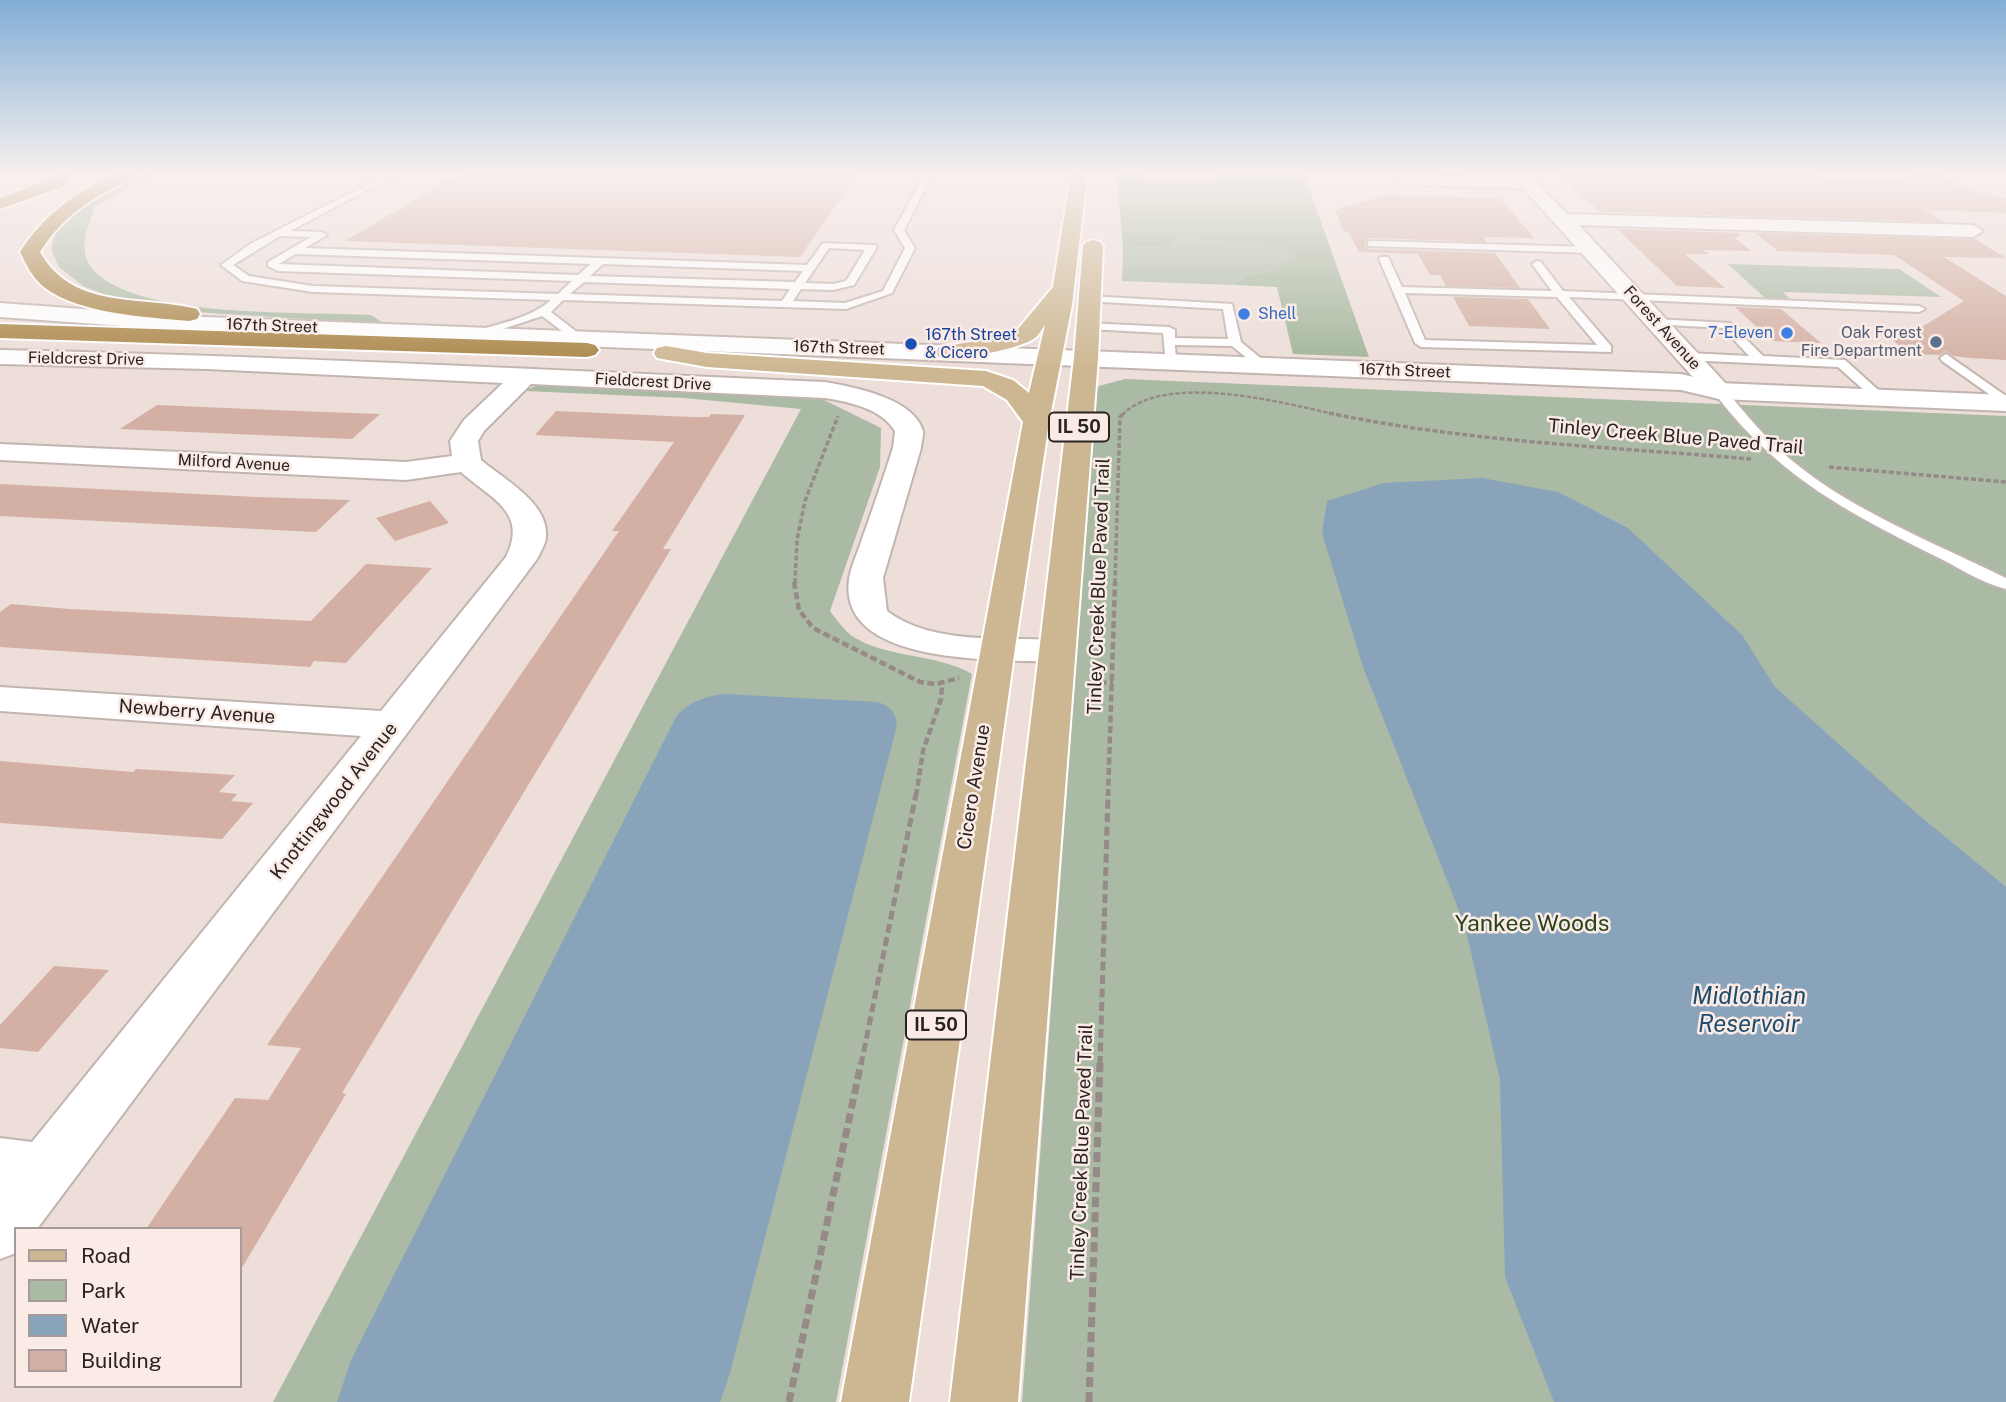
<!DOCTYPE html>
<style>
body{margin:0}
#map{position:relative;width:2006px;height:1402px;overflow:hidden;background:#edded9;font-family:"Public Sans",sans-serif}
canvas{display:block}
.legend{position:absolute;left:14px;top:1227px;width:228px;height:161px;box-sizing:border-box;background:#faebe6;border:2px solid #a69b98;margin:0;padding:9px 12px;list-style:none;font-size:21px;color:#292422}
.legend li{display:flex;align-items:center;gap:14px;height:35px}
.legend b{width:35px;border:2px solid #a69b98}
</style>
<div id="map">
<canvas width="2006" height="1402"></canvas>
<ul class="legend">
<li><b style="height:9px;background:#cdb792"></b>Road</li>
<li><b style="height:19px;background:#aabaa4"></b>Park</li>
<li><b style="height:19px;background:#89a4ba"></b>Water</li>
<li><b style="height:19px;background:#d3b0a3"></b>Building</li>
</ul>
</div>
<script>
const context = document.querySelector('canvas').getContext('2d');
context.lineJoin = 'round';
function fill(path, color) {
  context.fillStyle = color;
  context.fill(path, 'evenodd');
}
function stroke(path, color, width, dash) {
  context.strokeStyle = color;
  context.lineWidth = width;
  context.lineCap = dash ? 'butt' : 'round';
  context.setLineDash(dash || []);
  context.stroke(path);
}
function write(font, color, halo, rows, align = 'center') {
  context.font = font + ' "Public Sans",sans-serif';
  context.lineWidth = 5;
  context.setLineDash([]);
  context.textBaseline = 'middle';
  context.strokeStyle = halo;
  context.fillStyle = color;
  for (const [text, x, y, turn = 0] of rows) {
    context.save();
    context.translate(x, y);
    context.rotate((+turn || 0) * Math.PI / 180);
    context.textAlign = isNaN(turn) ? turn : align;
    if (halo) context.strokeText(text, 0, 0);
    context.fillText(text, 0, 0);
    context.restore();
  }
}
fill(new Path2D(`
 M139,174H154L95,206C89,225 77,248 91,267C131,320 307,311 371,315L385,324L178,311L124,302L83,286L59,267L51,249L57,228L78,207Z
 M1177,238L1278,246L1295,255L1272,271L1246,275L1235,285L1122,281L1123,248L1169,247Z
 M1728,264L1899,269L1941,297L1783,292L1792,301L1767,300Z
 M1125,379L2006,416V1402H1022L1075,679L1091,394L1099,386Z
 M542,383L818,397L881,428L880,467L830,611C836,619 844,630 852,636C888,659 936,653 972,674L836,1402H273L801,409L684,398L525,391Z`), '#aabaa4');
fill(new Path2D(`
 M1117,174H1149L1148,181H1209L1213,174H1304L1369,357L1293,354L1277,287L1235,285L1246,275L1272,271L1295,255L1278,246L1178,238L1169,247L1123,248Z`), '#a2b59a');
fill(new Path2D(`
 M1482,478L1558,492L1628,528L1742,635L1775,687L1915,812L2006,887V1402H1554L1505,1277L1500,1080L1465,926L1363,667L1322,533L1327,501L1384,483Z
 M724,694L878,702C890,707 895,711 897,725L730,1373L720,1402H337L351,1360L677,715C692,701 703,697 724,694Z`), '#89a4ba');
fill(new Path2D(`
 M458,174H858L800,257L345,241Z
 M1559,174H1822L1828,177L1876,178L1884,183L1912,174H1949L1957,187L2006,198V213L1924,210L1944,222L1600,212Z
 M1385,195L1500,198L1534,238L1483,237L1487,242L1371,238L1366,240L1365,246L1368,249L1495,253L1520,288L1446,286L1440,275H1430L1418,254L1359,252L1348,232H1344L1335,210Z
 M1617,229L1741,233L1736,239L1751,251L1703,250L1709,254H1685L1725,288L1677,286Z
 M1755,233L1975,239L2006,258L1944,257L2006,296V360L1970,358L1953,356L1946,351L1940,355L1910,354L1876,327L1920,328L1964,301L1894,255L1778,251Z
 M1453,297L1528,299L1550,329L1469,326Z
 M1735,307L1781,309L1821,343L1772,341Z
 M157,405L273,410L380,414L352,439L120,429Z
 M556,411L691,417H709L711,414L745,415L663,549H671L342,1093L346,1094L240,1271V1229H146L235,1098L268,1100L301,1048L267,1045L619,531H612L674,442L535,435Z
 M0,484L257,497L350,500L316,532L0,516Z
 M430,501L449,523L395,541L376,518Z
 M366,564L432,568L346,663L314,661L310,667L0,647V612L11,604L69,609L311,621Z
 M0,761L133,772L136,769L235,775L219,792L237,794L231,801L253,803L222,839L0,823Z
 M54,966L109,970L38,1052L0,1048V1025Z`), '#d3b0a3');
const lane = new Path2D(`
 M388,174H398L290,231L322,232L327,235L305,248L807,265L823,243L875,245L877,247L854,285L833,290L801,289L793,301L845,303L883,291L905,248L894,230L925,174H933L904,230L915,248L892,293L846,309L563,300L551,312L582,336V340H574L542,316L475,338L469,334L471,332C498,324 529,319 551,300L313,292L242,281L221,265L250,244ZM280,236L311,237L268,262V266L278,271L572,281L558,294L313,286L249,276L233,265ZM829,248L865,250L846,281L833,284L805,283ZM295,254L591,264L578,275L279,264ZM603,264L803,271L795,282L590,276ZM584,282L790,289L782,301L570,294Z
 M1371,241L1592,247L1597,250L1592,253L1368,246V242Z
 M1380,257H1388L1402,287L1552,291L1532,264L1537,261L1541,262L1563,291L1919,306L1925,309L1919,312L1569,297L1611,346V352L1421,347L1415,343L1379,259ZM1405,293L1557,297L1597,345L1425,340Z
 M1089,296L1232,304L1241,342L1269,365L1267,368H1259L1232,346L1175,345L1176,362L1166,365L1163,333L1088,329L1082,326L1088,323L1169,327L1175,330V338L1228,339L1223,309L1085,301V297Z
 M1655,319L1730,323L1763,356L1845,360L1886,397L1885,400H1875L1838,367L1684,360V354L1688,353L1749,356L1723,328L1651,324L1649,322Z
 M1946,354L2006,396V406L1942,361L1940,358Z
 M1719,387L1724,388C1745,413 1765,438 1790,459C1850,510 1935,543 2006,578V589C1981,583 1956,566 1933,555C1843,510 1775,474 1713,391Z`);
const street = new Path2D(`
 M1511,174H1528L1567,214L1973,225L1983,231L1973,237L1579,225L1728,386L1732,391L1728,396L1719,399L1710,396L1523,188L1407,185L1398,180L1407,175L1513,178Z
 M0,350C275,356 550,370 825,382C853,387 914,398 923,431C924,435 921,443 921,448L883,578L887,611C932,645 1002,637 1056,640L1069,643L1074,651L1069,659L1056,662C1000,659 837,667 849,579C851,566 858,552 862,539C873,509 883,478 893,448L895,431C881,408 849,402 825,398L531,384L484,431L478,441L481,460C503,479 550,503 546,538C545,545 540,553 537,559L37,1229H16V1253L0,1259V1138L32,1142L361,736L0,711V687L381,711L506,557C529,512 490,498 461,472L406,480L0,460V444L406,462L452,456L450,441L464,420L503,383L207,369L0,364Z`);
const secondary = new Path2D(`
 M0,303L179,316L1681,374L1719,383L2006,395V411L1719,399L1681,390L179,330L0,317Z`);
const primary = new Path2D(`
 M1071,174H1087L1072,305L1049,422L1015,648L909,1402H841L1023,422L1007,400L983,386L707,367L657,358L654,353L657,348L666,346L707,353L986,371L1013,380L1029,393L1045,325C1042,329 1039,335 1035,338C1021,349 957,361 939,357L936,352L939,347L983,340L1018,329L1053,287Z
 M1093,240L1100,242L1103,246L1098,358L1018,1402H950L1074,358L1083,246L1086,242Z`);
const highway = new Path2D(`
 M57,174H75L64,186L0,209V198L52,178Z
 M115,174H137C130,183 115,187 104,193C78,207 56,226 40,252C73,311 141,295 197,309L200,314L197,319L189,321C146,317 80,314 45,288C33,279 26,264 20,252C44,215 75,192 115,174Z
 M0,324L587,343L595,345L599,350L595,355L587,357L0,338Z`);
stroke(lane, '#c2b4af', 4);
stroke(street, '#c2b4af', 4);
stroke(secondary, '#c2b4af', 4);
stroke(primary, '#fff', 4);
stroke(highway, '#fff', 4);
stroke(new Path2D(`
 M1122,415C1165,371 1284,403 1338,415`), '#958a87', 2.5, [4.5, 2]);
stroke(new Path2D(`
 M1329,413C1467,442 1611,447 1751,459
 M1829,467L2006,482
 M795,583L797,540L805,501L838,416
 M1115,583L1120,417L1124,413`), '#958a87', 3.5, [5, 2.5]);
stroke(new Path2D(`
 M794,582L799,610L813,628L920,682L936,684L959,678
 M1089,682L1113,683
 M916,796L923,751L941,699L942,686
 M1108,796L1115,582`), '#958a87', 4.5, [7, 3.5]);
stroke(new Path2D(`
 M861,1065L916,794
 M1100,1065L1108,794`), '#958a87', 5, [9, 4.5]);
stroke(new Path2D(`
 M789,1402L861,1063
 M1089,1402L1100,1063`), '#958a87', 7, [10, 5]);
fill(lane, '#fff');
fill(street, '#fff');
fill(secondary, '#fff');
fill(primary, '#cdb792');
fill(highway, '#ab8749');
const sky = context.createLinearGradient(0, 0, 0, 370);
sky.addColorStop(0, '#82aed6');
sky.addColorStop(0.47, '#f7f0ee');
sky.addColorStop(1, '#f7f0ee00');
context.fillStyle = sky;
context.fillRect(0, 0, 2006, 370);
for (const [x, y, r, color] of [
 [1244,314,7,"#3f7fe0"],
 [1787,333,7,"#3f7fe0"],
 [1936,342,7,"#5c6f8a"],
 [911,344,7,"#1a4fb4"]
]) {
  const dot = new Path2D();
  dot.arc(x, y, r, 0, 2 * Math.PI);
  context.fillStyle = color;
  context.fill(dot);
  stroke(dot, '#faebe6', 2.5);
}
write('16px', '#366cbe', '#faebe6', [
 ["Shell",1258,314],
 ["7-Eleven",1773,333,"right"]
], 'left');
write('16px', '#292422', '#faebe6', [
 ["167th Street",272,326,2],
 ["Forest Avenue",1662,328,48],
 ["167th Street",839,348,2],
 ["Fieldcrest Drive",86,359,1],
 ["167th Street",1405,371,2],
 ["Fieldcrest Drive",653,382,3],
 ["Milford Avenue",234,463,3]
]);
write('16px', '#4e5e75', '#faebe6', [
 ["Oak Forest",1922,333],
 ["Fire Department",1922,351]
], 'right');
write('16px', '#164399', '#faebe6', [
 ["167th Street",925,335],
 ["& Cicero",925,353]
], 'left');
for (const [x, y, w] of [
 [1079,427,60],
 [936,1025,60]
]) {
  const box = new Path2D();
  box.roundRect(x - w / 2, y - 14.5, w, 29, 5);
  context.fillStyle = '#faebe6';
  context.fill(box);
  stroke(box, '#292422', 2);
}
write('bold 18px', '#292422', null, [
 ["IL 50",1079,427],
 ["IL 50",936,1025]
]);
write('19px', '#292422', '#faebe6', [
 ["Tinley Creek Blue Paved Trail",1676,437,5],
 ["Tinley Creek Blue Paved Trail",1099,586,-88],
 ["Newberry Avenue",197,712,4],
 ["Cicero Avenue",974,787,-81],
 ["Knottingwood Avenue",334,801,-52],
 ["Tinley Creek Blue Paved Trail",1082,1152,-88]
]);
write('23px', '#29441b', '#faebe6', [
 ["Yankee Woods",1532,924]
]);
write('italic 24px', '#1e4c6c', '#faebe6', [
 ["Midlothian",1749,997],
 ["Reservoir",1749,1025]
]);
</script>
